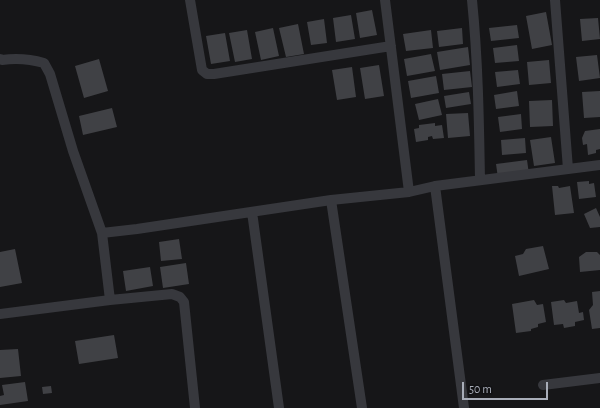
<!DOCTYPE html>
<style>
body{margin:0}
#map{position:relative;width:600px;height:408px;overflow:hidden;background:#161618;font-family:"Alegreya Sans",sans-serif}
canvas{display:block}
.scale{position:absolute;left:462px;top:382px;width:86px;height:18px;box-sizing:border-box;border:2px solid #a8adb8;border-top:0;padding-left:5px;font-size:12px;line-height:14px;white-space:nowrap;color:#a8adb8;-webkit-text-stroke:3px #111113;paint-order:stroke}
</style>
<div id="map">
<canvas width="600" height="408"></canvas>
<div class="scale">50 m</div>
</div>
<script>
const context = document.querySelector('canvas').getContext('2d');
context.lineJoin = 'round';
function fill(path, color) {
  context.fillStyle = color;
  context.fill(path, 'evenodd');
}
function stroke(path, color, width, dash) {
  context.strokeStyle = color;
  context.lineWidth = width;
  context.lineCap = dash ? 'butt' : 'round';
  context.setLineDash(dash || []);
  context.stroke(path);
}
fill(new Path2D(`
 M372,10L377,35L360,38L356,13Z
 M546,12L552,45L532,49L526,16Z
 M351,15L355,39L336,42L333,18Z
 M598,18L600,39L582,41L580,19Z
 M324,19L327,43L311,45L307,22Z
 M298,24L304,54L286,57L279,28Z
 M517,25L519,38L491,41L489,28Z
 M273,28L279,56L261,60L255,32Z
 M462,28L463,44L439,47L437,31Z
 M247,30L252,59L235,62L229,33Z
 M431,30L433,48L406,51L403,34Z
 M225,33L230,61L211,64L206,36Z
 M517,45L519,61L495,63L493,48Z
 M468,47L470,65L440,70L437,52Z
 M431,54L435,71L407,76L404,59Z
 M597,55L600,78L579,81L576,57Z
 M99,59L108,91L84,98L75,66Z
 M549,60L551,83L529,85L527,62Z
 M379,65L384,96L365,99L360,68Z
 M352,67L356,97L337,100L332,70Z
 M518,70L520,84L497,87L495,72Z
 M470,71L472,87L444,90L442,74Z
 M436,76L439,93L411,98L408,81Z
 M517,91L519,106L496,109L494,95Z
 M600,91V117L584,118L582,92Z
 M469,92L471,104L446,108L444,96Z
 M438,99L442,115L419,120L415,104Z
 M552,100L553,126L530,127L529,101Z
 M112,108L117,127L83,135L79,116Z
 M468,113L470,136L448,138L446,114Z
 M521,114L522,129L500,132L498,117Z
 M435,123V126L442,125L444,138L433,139L432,136L428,137V140L416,142L414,129L419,128V125Z
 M600,129V149L596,150V153L588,155L587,144L583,145L582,138L585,131Z
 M551,137L555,163L534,166L530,140Z
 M525,138L526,153L502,155L501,140Z
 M527,160L529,174L498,178L496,164Z
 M589,181V184L594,183L596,197L579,199L577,182Z
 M552,186H558L559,188L570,186L574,213L555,215Z
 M596,208L600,217V227L590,228L584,214Z
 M179,239L182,259L161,261L159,242Z
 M543,246L549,269L519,276L515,256L523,254L526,249Z
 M15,249L22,283L0,287V252Z
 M586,252H597L600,255V270L580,272L579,257Z
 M186,263L189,284L163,288L160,267Z
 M150,267L153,286L126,291L123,271Z
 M600,291V328L592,329L589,310L593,305L592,292Z
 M534,300L537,305L543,304L546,322L538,324V327L531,329V331L516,333L512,304Z
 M564,300L566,303L577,301L579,313L583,312L584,320L575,322V326L564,328L563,324L554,325L551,302Z
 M114,335L118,358L79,364L75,341Z
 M18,349L21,376L0,378V350Z
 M25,382L28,401L0,405V396L4,395L2,385Z
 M51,386L52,393L43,394L42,387Z`), '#404145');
stroke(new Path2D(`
 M190,0L202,70L207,74H214L391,46
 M385,0L409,192
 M472,0C478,60 479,120 480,180
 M555,0L568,169
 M0,59L2,60C16,58 30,59 44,63L50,74L73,151L102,233L110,300
 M435,186L464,408
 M331,200L362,408
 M252,212L279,408
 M102,233L137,229L331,200L409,192L435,186L600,165
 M0,314L110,300L172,294L180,297L184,302L195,408
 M543,385L600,378`), '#37383d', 10);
</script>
